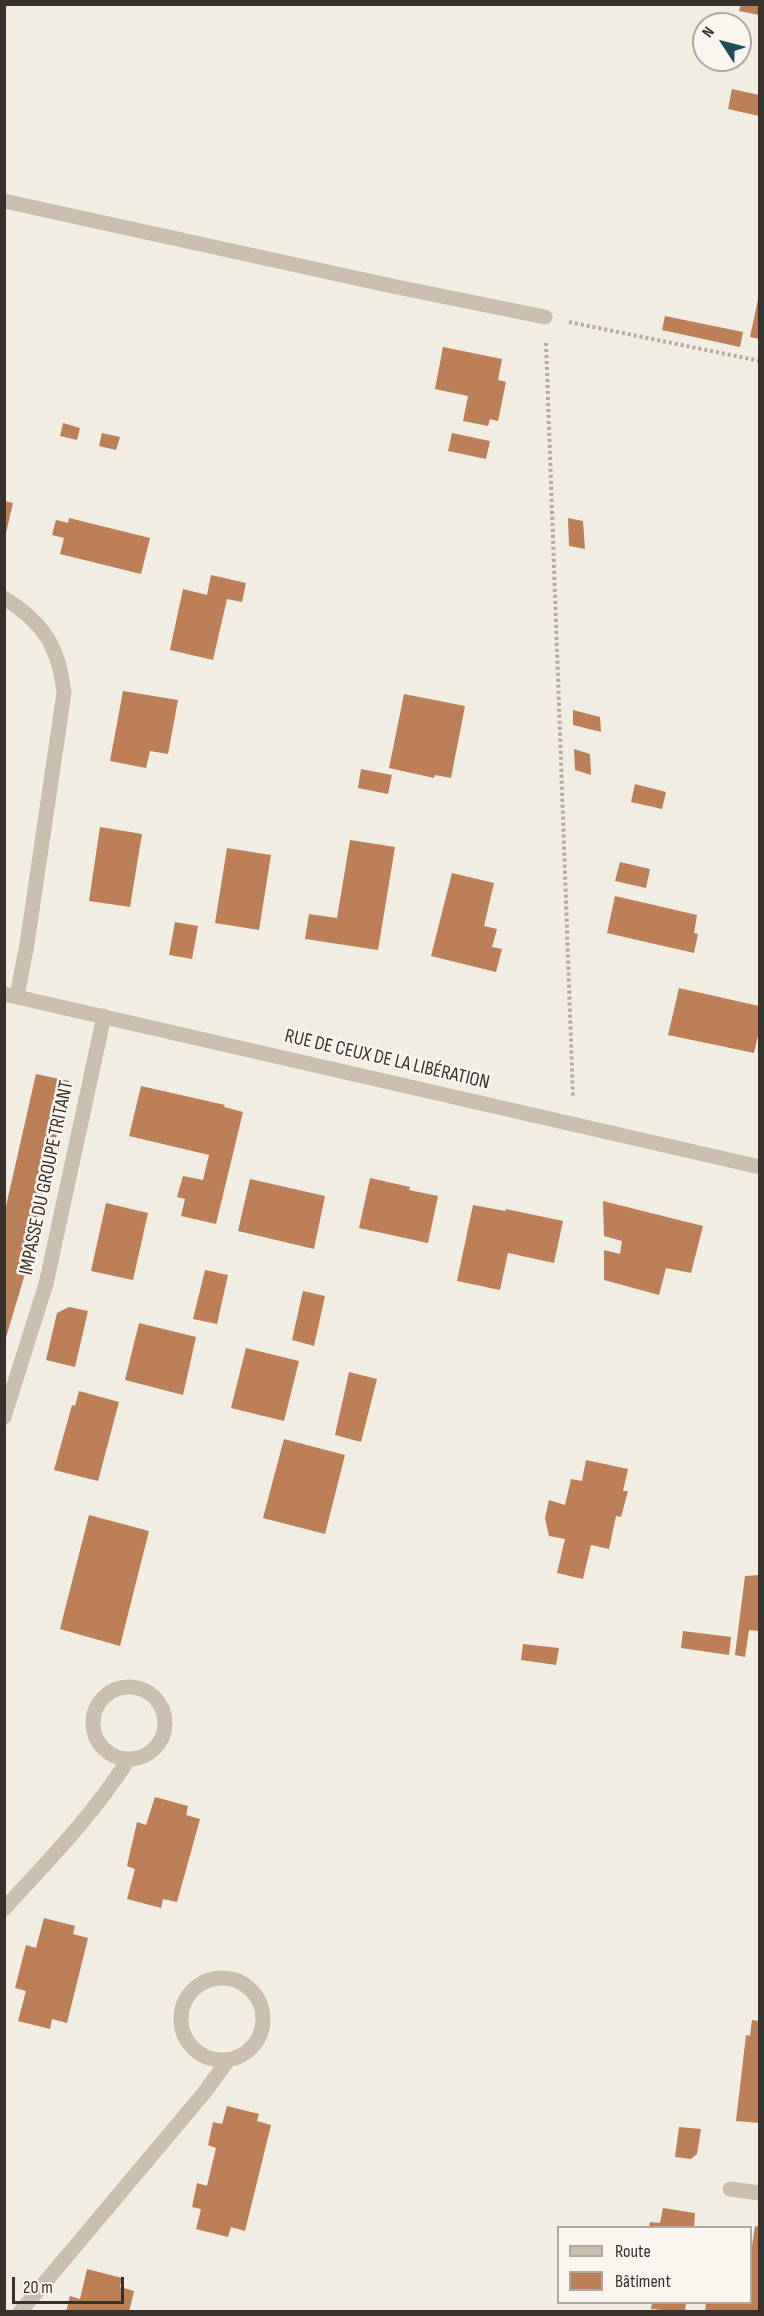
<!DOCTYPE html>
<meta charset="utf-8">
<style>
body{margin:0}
#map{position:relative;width:764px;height:2316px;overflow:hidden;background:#f2ede2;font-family:"Sofia Sans Condensed",sans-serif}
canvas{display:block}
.frame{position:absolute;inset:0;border:6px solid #39322c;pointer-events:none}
.legend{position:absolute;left:557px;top:2226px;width:195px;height:78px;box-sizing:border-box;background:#faf6ef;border:2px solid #ada8a1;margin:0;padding:8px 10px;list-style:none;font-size:18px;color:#39322c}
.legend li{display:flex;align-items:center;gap:12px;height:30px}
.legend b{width:30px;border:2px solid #ada8a1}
.north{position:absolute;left:692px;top:12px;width:60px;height:60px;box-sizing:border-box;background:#faf6ef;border:2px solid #ada8a1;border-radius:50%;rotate:306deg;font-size:16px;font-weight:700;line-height:24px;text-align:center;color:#39322c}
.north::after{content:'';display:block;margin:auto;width:21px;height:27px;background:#244c58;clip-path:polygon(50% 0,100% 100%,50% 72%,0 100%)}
.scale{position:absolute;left:12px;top:2277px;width:112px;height:27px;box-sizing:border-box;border:3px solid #39322c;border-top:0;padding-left:8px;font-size:18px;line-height:21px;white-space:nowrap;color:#39322c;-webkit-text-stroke:4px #faf6ef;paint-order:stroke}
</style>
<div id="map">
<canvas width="764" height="2316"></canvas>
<div class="frame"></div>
<ul class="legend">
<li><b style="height:8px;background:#cabfaf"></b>Route</li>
<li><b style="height:16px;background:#bd7f56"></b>Bâtiment</li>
</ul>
<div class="north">N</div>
<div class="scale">20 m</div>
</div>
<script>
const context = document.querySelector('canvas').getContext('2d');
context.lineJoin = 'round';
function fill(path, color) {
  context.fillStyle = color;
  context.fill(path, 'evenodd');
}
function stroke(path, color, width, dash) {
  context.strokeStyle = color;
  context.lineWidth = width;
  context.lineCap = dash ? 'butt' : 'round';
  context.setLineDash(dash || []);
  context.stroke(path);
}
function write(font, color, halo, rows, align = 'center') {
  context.font = font + ' "Sofia Sans Condensed",sans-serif';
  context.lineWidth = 5;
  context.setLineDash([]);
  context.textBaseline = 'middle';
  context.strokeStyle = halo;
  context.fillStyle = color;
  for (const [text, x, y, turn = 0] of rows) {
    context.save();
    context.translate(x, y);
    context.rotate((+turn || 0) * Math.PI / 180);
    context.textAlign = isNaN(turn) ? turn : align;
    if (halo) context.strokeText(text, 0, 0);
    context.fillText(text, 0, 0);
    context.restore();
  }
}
fill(new Path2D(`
 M741,4H759V15L739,11Z
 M732,89L759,95V116L728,109Z
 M759,295V339L750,337Z
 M665,316L743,332L740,347L662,330Z
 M443,347L502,359L498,380L506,382L498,421L490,419L488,426L463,421L468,396L435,389Z
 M63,423L80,428L77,440L60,436Z
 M102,433L120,437L116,450L99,446Z
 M452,433L490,441L486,459L448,451Z
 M4,501L13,503L5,537H4Z
 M69,518L150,538L141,574L60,554L64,538L52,535L56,520L68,523Z
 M568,518L583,521L585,549L569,546Z
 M211,575L246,583L242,602L227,599L213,660L170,650L183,589L207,595Z
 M123,691L178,700L168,754L150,751L146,768L110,761Z
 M404,694L465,706L451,778L435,775L434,778L389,768Z
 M573,710L600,717L601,732L573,725Z
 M574,749L590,754L591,775L575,770Z
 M361,769L392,775L388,794L358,788Z
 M635,784L666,792L662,809L631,802Z
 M100,827L142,834L130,907L89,901Z
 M350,840L395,847L378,950L305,939L309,914L337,918Z
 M227,848L271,855L259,930L215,923Z
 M620,862L650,869L646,888L615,881Z
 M452,873L494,883L484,926L497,929L492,947L502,949L496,972L431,956Z
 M615,896L697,915L694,933L698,934L694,953L607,933Z
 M175,922L198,926L192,959L169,955Z
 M679,988L759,1006V1031L754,1053L668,1035Z
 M36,1074L69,1081L24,1277L5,1341L4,1215Z
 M141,1086L225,1105L224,1107L243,1112L216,1224L181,1216L185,1199L177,1197L183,1176L203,1180L209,1155L129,1136Z
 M370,1178L410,1187L409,1190L438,1196L428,1243L359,1228Z
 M250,1179L325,1196L314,1249L238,1231Z
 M603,1201L703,1226L691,1273L666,1268L659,1295L604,1280V1250L620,1254L622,1241L604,1236Z
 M106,1203L148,1213L133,1280L91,1271Z
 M473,1205L505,1211L506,1209L563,1221L554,1263L508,1253L500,1290L457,1281Z
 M205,1270L228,1275L217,1324L193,1319Z
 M303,1291L325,1296L314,1346L292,1340Z
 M69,1307L88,1311L75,1367L46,1360L57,1313Z
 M139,1323L196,1337L183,1395L125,1380Z
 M246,1348L299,1361L284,1421L231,1408Z
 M349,1372L377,1379L361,1442L335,1435Z
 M79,1391L119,1402L98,1481L54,1470L72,1405L75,1406Z
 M284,1439L345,1455L325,1534L263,1518Z
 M586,1460L628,1469L623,1491H628L621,1517L616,1516L609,1549L591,1545L583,1579L557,1573L565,1539L549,1536L545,1518L549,1500L565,1505L571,1479L582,1481Z
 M89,1515L149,1531L120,1646L60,1629Z
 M759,1575V1631L749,1630L745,1657L735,1655L745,1576Z
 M683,1631L731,1637L729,1655L681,1648Z
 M523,1644L559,1648L556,1665L521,1660Z
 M155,1797L188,1806L186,1815L200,1819L177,1902L163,1899L161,1908L127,1899L135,1869L127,1866L137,1822L146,1825Z
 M44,1918L75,1926L73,1934L88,1938L67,2023L52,2019L50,2029L18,2021L26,1991L15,1988L26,1945L36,1948Z
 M752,2020L759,2021V2123L736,2121L746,2035L750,2036Z
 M227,2106L259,2114L257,2121L271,2125L245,2231L231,2227L228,2237L196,2229L201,2209L192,2207L197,2183L207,2186L216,2148L208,2145L213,2122L222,2124Z
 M679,2127L701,2129L697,2154L691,2159L675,2157Z
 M663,2208L695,2213L694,2228H649L650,2222L660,2223Z
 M755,2226L759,2227V2312H705L706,2302H750V2259Z
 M87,2269L122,2278L120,2287L134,2291L129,2312H66L70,2296L80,2299Z
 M652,2302H686L685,2312L651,2309Z`), '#bd7f56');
stroke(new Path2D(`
 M569,322L760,361
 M546,343L573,1097`), '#b6aa99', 4, [3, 3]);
stroke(new Path2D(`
 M4,201L392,286L545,317
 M4,598C44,623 59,647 64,693L27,944L17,996
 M4,994L760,1167
 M4,1417L46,1284L104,1016
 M93 1723a36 36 0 1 1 72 0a36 36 0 1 1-72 0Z
 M4,1909C48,1861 93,1815 128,1760
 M181 2019a41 41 0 1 1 82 0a41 41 0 1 1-82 0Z
 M730,2189L760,2193
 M20,2312L204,2093L228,2060`), '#cabfaf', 15);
write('20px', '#39322c', '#faf6ef', [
 ["RUE DE CEUX DE LA LIBÉRATION",387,1060,13],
 ["IMPASSE DU GROUPE TRITANT",47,1178,-78]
]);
</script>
